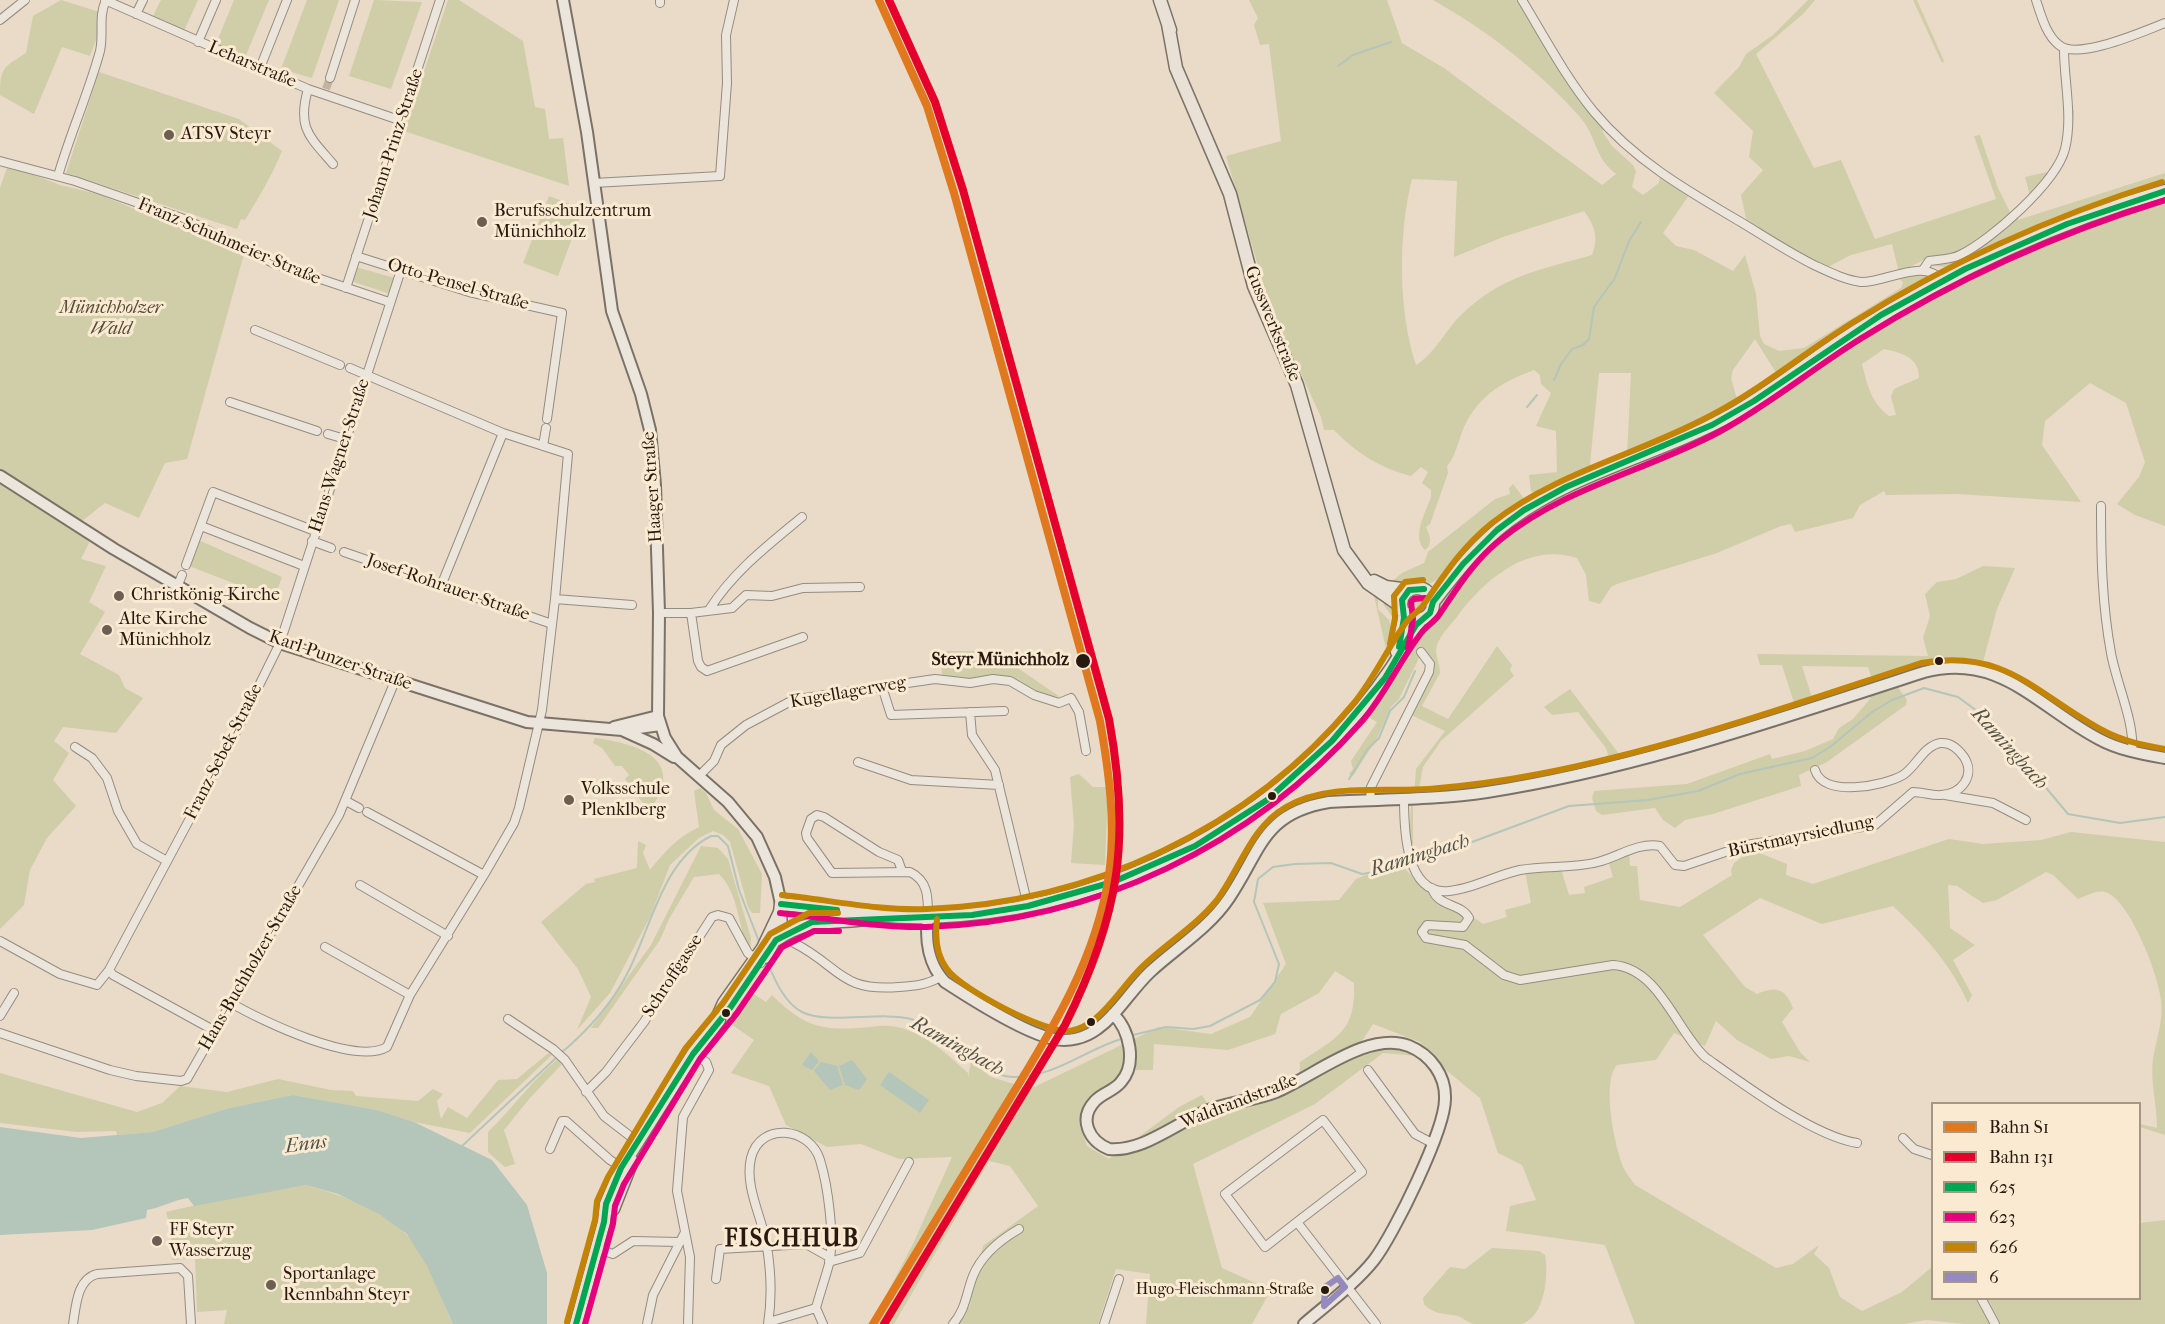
<!DOCTYPE html>
<meta charset="utf-8">
<style>
body{margin:0}
#map{position:relative;width:2165px;height:1324px;overflow:hidden;background:#e9dbc7;font-family:"IM FELL French Canon",serif}
canvas{display:block}
.legend{position:absolute;left:1931px;top:1102px;width:210px;height:198px;box-sizing:border-box;background:#faead2;border:2px solid #a69785;margin:0;padding:8px 10px;list-style:none;font-size:18px;color:#281a11}
.legend li{display:flex;align-items:center;gap:12px;height:30px}
.legend b{width:30px;border:2px solid #a69785}
</style>
<div id="map">
<canvas width="2165" height="1324"></canvas>
<ul class="legend">
<li><b style="height:8px;background:#e0781e"></b>Bahn S1</li>
<li><b style="height:8px;background:#e4002b"></b>Bahn 131</li>
<li><b style="height:8px;background:#00a651"></b>625</li>
<li><b style="height:8px;background:#e5007d"></b>623</li>
<li><b style="height:8px;background:#c38304"></b>626</li>
<li><b style="height:8px;background:#958abc"></b>6</li>
</ul>
</div>
<script>
const context = document.querySelector('canvas').getContext('2d');
context.lineJoin = 'round';
function fill(path, color) {
  context.fillStyle = color;
  context.fill(path, 'evenodd');
}
function stroke(path, color, width, dash) {
  context.strokeStyle = color;
  context.lineWidth = width;
  context.lineCap = dash ? 'butt' : 'round';
  context.setLineDash(dash || []);
  context.stroke(path);
}
function write(font, color, halo, rows, align = 'center') {
  context.font = font + ' "IM FELL French Canon",serif';
  context.lineWidth = 6;
  context.setLineDash([]);
  context.textBaseline = 'middle';
  context.strokeStyle = halo;
  context.fillStyle = color;
  for (const [text, x, y, turn = 0] of rows) {
    context.save();
    context.translate(x, y);
    context.rotate((+turn || 0) * Math.PI / 180);
    context.textAlign = isNaN(turn) ? turn : align;
    if (halo) context.strokeText(text, 0, 0);
    context.fillText(text, 0, 0);
    context.restore();
  }
}
fill(new Path2D(`
 M61,0L106,14L90,56L62,47L34,114L0,95C0,67 4,67 26,53L33,16Z
 M161,0H198L184,31L153,16Z
 M234,0H269L246,55L216,44Z
 M307,0H339L312,78L281,69Z
 M374,0L422,2L391,89L349,76Z
 M448,0H459L523,41L535,107L545,109L549,139L563,138L569,186L404,131Z
 M1249,0H1387L1402,43L1444,68L1602,185L1616,174C1593,156 1598,138 1580,117C1538,70 1488,31 1433,0H1520L1605,128L1602,131L1612,146L1633,165L1636,171L1632,187L1643,195L1659,183L1660,175L1689,195L1663,233L1676,246L1694,250L1733,271L1745,255L1756,294L1760,336L1764,344L1779,351L1804,348L1901,288L1903,282L1899,279L1922,272L1931,276L1932,280L1857,323L1778,376L1755,339L1733,370L1731,378L1738,403L1690,430L1627,456L1631,373H1599L1590,464L1593,468L1538,495L1531,491L1529,475L1557,472L1556,431L1536,426L1551,393L1541,384L1540,375L1534,370C1500,383 1476,397 1462,432C1458,443 1455,457 1447,466L1448,473L1430,524L1426,527C1429,534 1434,544 1425,550C1411,538 1426,511 1431,497V490L1422,483L1428,472L1421,467L1411,476C1380,468 1356,453 1334,430H1324L1321,417L1269,304L1226,156L1281,141L1269,44L1260,45L1254,25L1258,18ZM1412,179L1457,181L1454,257L1503,237L1584,211C1595,226 1599,238 1592,255C1540,270 1503,275 1462,314C1446,329 1435,354 1416,365C1398,311 1398,234 1412,179Z
 M1808,0H1815L1803,14L1756,54L1814,168L1841,160L1875,239L1996,199L1974,136L1980,135L1998,188L2011,214L1981,240L1949,256L1927,258L1899,273L1892,244L1851,255L1828,267L1747,223L1741,195L1763,170L1749,157L1753,131L1714,93L1739,67L1746,54L1773,35Z
 M1913,0H1917L1944,61L1942,63Z
 M99,72L239,119L282,151C272,176 257,200 245,220L241,219L237,229L66,173Z
 M2074,110C2071,170 2057,176 2017,216L2018,220L2165,173V185L2057,221L1953,268L1929,265L1988,240L2064,157L2069,111Z
 M8,165L60,185L98,194L244,254L187,459L165,463L139,518L105,503L82,521L89,543L81,559L106,566L89,602L105,612L80,654L119,675L125,688L143,698L116,733L63,727L54,741L69,753L53,780L76,806L47,838L30,870L24,905L0,929V188Z
 M2052,171L2030,196L2025,177Z
 M549,196L583,209L558,276L523,263Z
 M2165,198V526L2135,515L2117,504L2139,477L2145,462L2126,403L2090,383L2045,421L2042,445L2081,502L1958,494L1886,495L1884,491L1860,505L1853,518L1795,532L1791,524L1781,526L1717,553L1617,584L1611,587L1600,604L1589,601L1586,575L1577,558C1527,542 1484,580 1456,618C1449,627 1437,638 1436,650C1436,657 1440,665 1440,673L1422,706L1448,719L1497,646L1512,665L1510,670L1514,676L1441,741L1423,767L1418,794L1414,795L1416,769L1445,731L1407,713L1427,672L1428,662L1419,658L1399,699L1391,707L1377,738L1353,776L1349,774L1353,769L1351,761L1377,722L1365,715L1402,664L1417,630L1434,614L1442,601L1484,552L1533,511L1573,490L1696,439L1878,324L1967,274L2030,244L2102,217ZM1884,349C1902,353 1919,357 1919,378L1894,389L1891,397L1896,415L1889,416C1871,403 1867,384 1862,364Z
 M356,267L398,279L393,295L351,281Z
 M1513,484L1526,501C1512,516 1447,577 1431,583C1418,587 1403,586 1390,583L1402,573L1424,563L1428,552L1495,499L1510,494L1509,488Z
 M196,539L282,577L274,599L189,566Z
 M1983,566L2015,568L1997,609L1982,666L1958,658L1932,663L1874,685L1868,667L1802,666L1814,704L1796,709L1782,665H1760L1757,654L1928,656L1923,638L1930,616L1925,594L1937,582L1956,579Z
 M1373,591L1378,594V609L1389,620L1391,629L1398,631V625L1383,604L1388,600L1401,613C1402,627 1400,649 1388,658Z
 M1406 604a11 11 0 1 1 22 0a11 11 0 1 1-22 0Z
 M941,651H993L1060,697L1038,694L1013,680L973,681L942,677Z
 M1897,686L1907,700L1906,705L1827,762L1799,775L1801,786L1713,814L1685,820L1675,828L1663,820L1655,808L1602,815L1596,811L1592,798L1594,791L1687,784L1770,754L1772,759L1805,751L1833,739L1839,728L1853,719L1870,699L1869,694Z
 M1570,689L1619,754L1624,759H1609L1606,748L1578,712L1552,715L1544,707Z
 M595,738C640,744 688,760 649,811L625,779L629,775L622,766H615L602,748L593,743Z
 M1079,774L1093,787H1108L1105,865L1071,863L1074,825L1070,777Z
 M700,788L706,793L714,810L738,829L762,874L760,913H752L748,907L730,842L723,835L713,831L699,838L670,865L650,917L610,993L577,1030L591,997L578,969L541,922L586,884L595,882L594,879L637,868L638,841L646,845L643,853L650,870C665,851 678,837 699,827L694,791Z
 M1434,801L1433,805H1413V844L1409,843L1411,802Z
 M2071,832L2165,842V1135L2140,1127V1124L2157,1128C2157,1105 2150,1081 2153,1059C2156,1039 2164,1020 2161,1000C2159,976 2129,898 2105,892C2096,890 2086,896 2078,899L2053,875L2046,872L1997,900L1983,903L1957,886L1948,885L1950,928L1975,945L1953,960L1972,995L1968,1003C1950,963 1924,935 1893,906L1822,924L1760,898L1703,935L1745,987L1757,994C1776,985 1786,989 1793,1008L1782,1022L1800,1052L1810,1062L1789,1056L1771,1059L1737,1040L1716,1021L1705,1046L1674,1033L1656,1060L1617,1065C1601,1083 1615,1148 1624,1169C1627,1175 1632,1180 1635,1185L1776,1268L1793,1264L1819,1245L1814,1254L1829,1268L1840,1297L1862,1311L1902,1292L1932,1267V1298H2140V1223L2165,1220V1324H1964L1926,1320L1904,1324H1635L1605,1245L1506,1231L1510,1206L1536,1200L1522,1165L1498,1153L1480,1098L1446,1070L1420,1042L1373,1024L1362,1041L1368,1048L1391,1043L1418,1056L1383,1053L1315,1104L1193,1164L1222,1268L1271,1290L1252,1324H1146L1150,1274L1116,1269L1098,1324H956L970,1306L983,1246L1038,1206L1010,1166L989,1161L894,1324H867L873,1320L912,1246L952,1157L899,1159L861,1144L827,1147L786,1125L769,1086L731,1073L754,1040L731,1024L752,993L766,1002L772,995C800,1023 818,1031 858,1028C868,1028 880,1025 890,1026C921,1029 947,1054 968,1073V1078L971,1062L991,1077L1030,1089L1159,1027L1211,1034L1250,1017L1286,964L1263,903L1339,900L1356,879L1398,862L1444,908L1476,919L1483,924L1507,917L1505,910L1531,903L1525,871L1561,869L1569,895L1585,893L1584,887L1613,877L1608,860L1629,852L1630,866H1637L1640,900L1680,907L1732,875L1731,870L1734,863L1752,850L1787,864L1786,875L1813,884L1949,839L1983,844L2041,840ZM1335,971L1354,983C1356,1032 1337,1037 1300,1062L1299,1084L1213,1112L1202,1095L1179,1107L1109,1159L1087,1146L1080,1126L1092,1100L1114,1087L1123,1070H1153L1154,1044L1228,1050L1275,1034L1281,1014L1319,993Z
 M701,846L718,848L728,859L751,938L750,952C737,927 740,895 719,874L694,877L669,919L660,940L598,1028H591L651,945Z
 M551,1051L554,1053L470,1133L414,1122L377,1110L293,1095L229,1108L154,1132L117,1135L116,1131L77,1132L0,1123V1073L137,1112L162,1103L180,1086L227,1092L278,1079L331,1090L353,1091L356,1096L418,1101L433,1089L443,1094L437,1101L441,1119L448,1107L467,1118L498,1080L517,1079Z
 M559,1058L563,1063L530,1098L504,1130L515,1164L505,1167L488,1152V1132C513,1108 532,1080 559,1058Z
 M306,1185C341,1195 379,1208 406,1234C427,1254 440,1297 453,1324H224L227,1310L197,1312L195,1258L172,1260L171,1230L166,1212L218,1200Z
 M1492,1248L1539,1251L1545,1255C1549,1274 1545,1318 1521,1324C1509,1324 1486,1324 1474,1324C1469,1323 1463,1318 1458,1316C1444,1313 1434,1315 1424,1304L1423,1298L1450,1267L1465,1269Z`), '#d0cda9');
fill(new Path2D(`
 M811,1052L819,1061L812,1070L802,1065Z
 M852,1060L867,1079L859,1090L845,1085L839,1066Z
 M821,1062L837,1066L843,1085L830,1090L814,1071Z
 M889,1072L929,1100L920,1113L880,1085Z
 M293,1095L377,1110L414,1122L492,1160L527,1205L547,1273V1324H453L427,1266L407,1234L379,1214L338,1194L306,1185L194,1206L188,1198C174,1200 162,1207 147,1210L146,1218L92,1230L0,1235V1127L81,1138L153,1132L229,1108Z`), '#b4c5b9');
stroke(new Path2D(`
 M1338,66L1353,55L1391,42
 M1554,380L1561,364L1572,349L1583,345L1589,339L1594,307L1615,278L1629,241L1641,222
 M1527,407L1537,395
 M1349,779L1367,750L1379,738L1390,711L1404,697L1415,671
 M1305,801L1326,793H1332
 M1271,824L1280,816
 M1166,951C1189,932 1213,913 1229,888C1241,869 1246,848 1263,832
 M767,961C774,978 784,1003 802,1012C827,1025 880,1011 911,1019C946,1029 977,1076 1013,1077C1054,1078 1086,1049 1124,1038
 M1129,1036L1166,1027L1193,1029L1210,1026L1260,1000L1275,982L1279,964L1254,902L1258,879L1273,867L1295,864L1331,863L1362,874L1381,871L1437,855L1569,806L1648,800L1698,791L1740,774L1812,758L1830,747L1872,712L1892,700L1924,688L1958,697L1977,711L2012,747L2068,814L2120,823L2165,817
 M561,1053C586,1032 611,1004 626,976C651,930 661,861 711,836H718L728,846L739,890L760,944
 M461,1147L557,1057`), '#b4c5b9', 2);
stroke(new Path2D(`
 M326,89L330,78`), '#c2b4a3', 8, [8, 4]);
const street = new Path2D(`
 M105,0L308,89L402,121
 M1522,0C1545,38 1566,78 1594,112C1634,160 1686,190 1739,221C1764,236 1788,252 1814,265C1829,272 1845,280 1861,282C1885,283 1927,256 1942,282
 M2036,0C2041,15 2046,35 2059,45C2077,61 2144,31 2165,23
 M660,3V0
 M136,14L143,0
 M0,20L25,0
 M198,42L216,0
 M260,68L287,0
 M330,78L355,0
 M308,89C297,128 309,136 333,164
 M0,161L75,181L187,220L273,263L389,302
 M58,176C70,134 89,92 100,51C104,34 98,17 106,0
 M594,183L720,176L727,83L726,35L734,0
 M356,256L469,292L562,313L547,419
 M1923,270L1929,261C1939,259 1950,260 1960,255C1991,240 2056,183 2065,149C2073,116 2064,82 2064,49
 M346,288L440,0
 M255,330L340,365
 M230,402L317,431
 M328,434L345,439
 M543,446L546,428
 M2101,506C2101,556 2102,604 2111,653C2116,682 2135,723 2132,751
 M201,526L304,566
 M312,541L331,548
 M344,552L552,624
 M186,565L213,492L315,531
 M178,585L182,575
 M441,586L503,433
 M555,599L632,605
 M709,610C733,572 767,546 802,517
 M659,613H691L732,608L746,595L772,596L803,588L860,587
 M691,613L698,661L701,667L707,671L803,637
 M884,693L891,715L1004,711
 M970,712L972,735L995,770L1028,906
 M75,747L92,758L107,778L118,811L137,844L167,861
 M858,762L911,780L999,785
 M699,776L714,761L721,745L746,725L793,700L805,698L935,679L970,683L993,679L1010,681L1034,695L1059,703L1071,698L1079,712L1086,751
 M1945,795L1993,803L2026,820
 M1404,799C1404,827 1405,896 1449,891C1473,889 1496,875 1520,870C1546,865 1572,869 1598,862C1618,857 1638,842 1660,846L1675,865L1684,866L1746,845L1875,825L1913,792C1923,792 1932,796 1941,795C1961,794 1976,776 1964,757C1959,750 1951,742 1941,743C1924,745 1916,767 1903,775C1884,786 1823,798 1815,770
 M1370,800L1371,787L1429,672L1430,664L1421,652
 M346,801L359,808
 M367,812L484,875
 M902,871L898,860L879,852L824,817L817,815L811,819L806,833L807,838L832,873L910,872C929,881 928,899 928,918
 M360,885L448,936
 M1432,888C1437,907 1461,903 1469,918L1463,927L1427,925L1422,932L1426,938L1465,945L1504,975L1520,980L1613,965C1659,968 1676,1030 1705,1057C1743,1084 1813,1136 1857,1143
 M0,941L60,974L97,985L109,970L234,736L280,643L401,270
 M794,943C840,966 839,992 899,987C914,986 927,985 940,977
 M325,947L410,995
 M109,970L113,975L215,1031
 M231,1003C260,1020 355,1066 387,1047L410,995L484,875L514,823L519,808L542,710L555,599L568,454L503,433L350,368
 M0,1016L14,993
 M508,1019L553,1049L565,1060L604,1116L639,1143
 M0,1033L110,1070L136,1076L181,1081L187,1079L339,815L395,681
 M1368,1070L1415,1134L1432,1143
 M586,1092L606,1072L644,1022L712,917L718,915L729,918L748,953L761,963
 M1903,1138L1914,1149L1932,1155
 M550,1149L562,1121H566L610,1160L624,1169
 M1297,1222L1362,1172L1323,1120L1225,1194L1265,1247L1297,1222L1376,1324
 M596,1248L613,1254L633,1241L679,1242
 M829,1262L860,1253L909,1162
 M716,1279L720,1249L806,1244L829,1257
 M1981,1298L1995,1324
 M816,1308L823,1324
 M73,1324C76,1306 77,1279 97,1274L180,1268L188,1276L191,1324
 M647,1324L653,1295L684,1234
 M688,1324L690,1257L677,1191L683,1117L709,1070L706,1062L693,1054
 M768,1324C772,1299 771,1272 767,1247C763,1219 744,1187 751,1158C760,1121 810,1127 820,1160C828,1186 835,1238 829,1264C825,1279 820,1293 816,1308L769,1322
 M953,1324C966,1309 966,1294 973,1276C981,1256 1000,1240 1019,1229
 M1104,1324L1119,1279`);
const secondary = new Path2D(`
 M563,0L587,132L612,311L641,394L650,430L655,485L659,613L658,716L665,738L677,757L728,802L757,837L775,877L781,904
 M0,476L114,549L250,628L280,643L527,722L622,730L653,744L674,757
 M614,727L658,716
 M625,730L660,725
 M928,918C925,941 929,965 945,982C971,999 1025,1033 1054,1039C1069,1042 1085,1038 1097,1029C1118,1014 1131,990 1150,972C1176,948 1209,928 1229,898C1261,851 1262,813 1329,802C1381,799 1435,800 1487,792C1636,769 1781,718 1924,672C2000,652 2038,707 2099,739C2119,750 2143,754 2165,758
 M1113,1014C1130,1030 1137,1064 1121,1082C1114,1091 1102,1093 1095,1101C1078,1119 1089,1141 1109,1149C1143,1152 1176,1123 1206,1111C1228,1102 1253,1101 1276,1092C1313,1077 1368,1030 1409,1046C1431,1055 1446,1076 1445,1099C1445,1130 1394,1234 1374,1260C1355,1284 1327,1304 1304,1324`);
const primary = new Path2D(`
 M1160,0L1170,30
 M1168,24L1176,68L1230,194L1254,286L1297,385L1344,550L1368,583L1401,606
 M1374,581L1386,587L1409,590
 M1401 604a16 16 0 1 1 32 0a16 16 0 1 1-32 0Z
 M1433,602C1456,572 1479,543 1510,520C1576,471 1660,454 1731,415C1775,390 1813,358 1856,331C1952,271 2055,222 2165,191
 M1397,652L1405,613
 M776,940C808,917 836,924 872,918
 M765,957L781,928L780,912
 M714,1025L724,1003L763,948L780,912L781,904C831,908 879,919 929,917C1087,912 1240,844 1346,726C1368,702 1388,675 1405,647C1411,638 1414,628 1421,619
 M613,1209L632,1161
 M576,1324L604,1222L606,1204L621,1168L693,1054L719,1020`);
stroke(street, '#958c80', 10);
stroke(secondary, '#7b7267', 14);
stroke(primary, '#7b7267', 15);
stroke(street, '#ece5db', 8);
stroke(secondary, '#ece5db', 10);
stroke(primary, '#e9e1d5', 12);
stroke(new Path2D(`
 M1399,647L1404,618L1402,600L1409,590L1424,589
 M781,904L837,910
 M576,1324L604,1222L606,1204L621,1168L693,1054L730,1008L776,940L812,922L972,915L1028,906L1113,882L1195,846L1267,800L1332,741L1385,678L1416,625L1430,613L1433,602L1463,564L1497,530L1524,510L1566,487L1712,425L1754,401L1881,315L1965,269L2067,224L2165,191`), '#00a651', 6);
stroke(new Path2D(`
 M1408,649L1413,619L1411,602L1414,599L1425,598
 M780,913C829,918 877,928 926,927C1094,922 1252,846 1363,720C1386,693 1400,660 1422,632C1427,626 1434,622 1439,615C1458,587 1473,562 1500,540C1565,487 1646,471 1719,432C1769,405 1813,368 1862,338C1957,278 2058,233 2165,200
 M585,1324L613,1224L615,1206L624,1184L700,1059L737,1013L782,947L814,931H839`), '#e5007d', 6);
stroke(new Path2D(`
 M1390,644L1395,618L1394,596L1405,582L1423,580
 M782,895C830,900 879,911 927,909C1090,903 1250,829 1354,703C1375,677 1388,647 1407,621C1412,615 1420,611 1424,604C1445,574 1462,547 1492,523C1557,472 1637,455 1710,416C1760,390 1804,353 1852,323C1949,262 2053,216 2162,182
 M937,919C935,936 936,955 947,969C960,989 1047,1034 1070,1031C1080,1029 1088,1025 1096,1018C1114,1003 1126,982 1143,966C1167,943 1196,926 1217,900C1240,869 1251,827 1286,807C1327,783 1383,792 1429,789C1466,786 1503,781 1539,774C1669,749 1795,704 1921,663C2007,648 2036,695 2104,731C2122,741 2144,745 2165,749
 M567,1322L595,1220L597,1201L608,1177L685,1049L723,1003L770,934L809,913H838`), '#c38304', 6);
stroke(new Path2D(`
 M1338,1278L1345,1287L1324,1306L1325,1287Z`), '#958abc', 6);
stroke(new Path2D(`
 M873,1324C914,1256 955,1189 996,1121C1043,1044 1095,967 1109,875C1116,823 1109,772 1100,721L954,193L927,106L879,0`), '#e0781e', 8);
stroke(new Path2D(`
 M884,1324L1065,1025C1120,915 1131,839 1109,719L963,190L935,102L889,0`), '#e4002b', 8);
for (const [x, y, r, color] of [
 [169,135,6,"#6c5e51"],
 [482,222,6,"#6c5e51"],
 [119,596,6,"#6c5e51"],
 [107,630,6,"#6c5e51"],
 [1083,661,8,"#281a11"],
 [1939,661,5,"#281a11"],
 [1272,796,5,"#281a11"],
 [569,800,6,"#6c5e51"],
 [726,1013,5,"#281a11"],
 [1091,1022,5,"#281a11"],
 [157,1241,6,"#6c5e51"],
 [271,1285,6,"#6c5e51"],
 [1325,1290,5,"#281a11"]
]) {
  const dot = new Path2D();
  dot.arc(x, y, r, 0, 2 * Math.PI);
  context.fillStyle = color;
  context.fill(dot);
  stroke(dot, '#faead2', 2);
}
write('16px', '#281a11', '#faead2', [
 ["Hugo-Fleischmann-Straße",1314,1290]
], 'right');
write('18px', '#281a11', '#faead2', [
 ["Leharstraße",252,65,23],
 ["Johann-Prinz-Straße",394,144,-72],
 ["Franz-Schuhmeier-Straße",229,242,23],
 ["Otto-Pensel-Straße",458,285,16],
 ["Gusswerkstraße",1272,324,68],
 ["Hans-Wagner-Straße",340,456,-72],
 ["Haager Straße",653,487,-94],
 ["Josef-Rohrauer-Straße",448,588,19],
 ["Karl-Punzer-Straße",340,661,19],
 ["Kugellagerweg",848,693,-10],
 ["Franz-Sebek-Straße",224,752,-63],
 ["Bürstmayrsiedlung",1801,837,-12],
 ["Hans-Buchholzer-Straße",251,968,-60],
 ["Schroffgasse",673,976,-57],
 ["Waldrandstraße",1239,1102,-21]
]);
write('18px', '#281a11', '#faead2', [
 ["ATSV Steyr",181,135],
 ["Berufsschulzentrum",494,212],
 ["Münichholz",494,233],
 ["Christkönig-Kirche",131,596],
 ["Alte Kirche",119,620],
 ["Münichholz",119,641],
 ["Volksschule",581,790],
 ["Plenklberg",581,811],
 ["FF Steyr",169,1231],
 ["Wasserzug",169,1252],
 ["Sportanlage",283,1275],
 ["Rennbahn Steyr",283,1296]
], 'left');
write('italic 18px', '#544c37', '#faead2', [
 ["Münichholzer",111,309],
 ["Wald",111,330]
]);
write('bold 18px', '#281a11', '#faead2', [
 ["Steyr Münichholz",1069,661]
], 'right');
write('italic 20px', '#51534a', '#faead2', [
 ["Ramingbach",2009,749,48],
 ["Ramingbach",1420,856,-17],
 ["Ramingbach",957,1047,29],
 ["Enns",306,1145,-7]
]);
context.letterSpacing = '1.5px';
write('bold 24px', '#281a11', '#faead2', [
 ["FISCHHUB",792,1240]
]);
context.letterSpacing = '0px';
</script>
